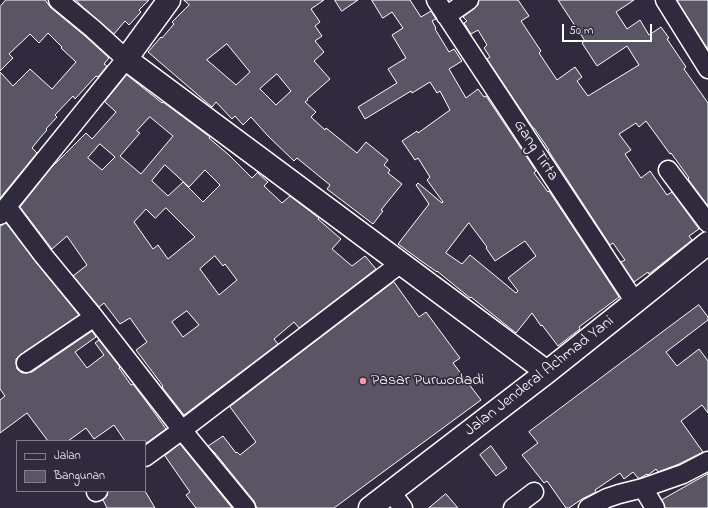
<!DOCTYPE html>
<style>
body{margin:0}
#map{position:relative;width:708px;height:508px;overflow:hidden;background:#2f2a3d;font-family:"Indie Flower",sans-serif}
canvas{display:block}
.legend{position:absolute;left:16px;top:440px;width:130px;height:52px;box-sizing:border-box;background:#2f2a3d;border:1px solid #827f8b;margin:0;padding:5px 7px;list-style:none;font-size:12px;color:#fff}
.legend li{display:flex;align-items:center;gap:8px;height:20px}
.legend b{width:20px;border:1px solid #827f8b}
.scale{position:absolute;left:562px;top:24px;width:90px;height:18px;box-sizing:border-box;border:2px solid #fff;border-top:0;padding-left:5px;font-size:12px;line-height:14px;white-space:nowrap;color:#fff;-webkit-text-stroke:3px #2f2a3d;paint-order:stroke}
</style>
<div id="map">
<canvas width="708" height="508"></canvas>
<ul class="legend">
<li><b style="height:5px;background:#2f2a3d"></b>Jalan</li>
<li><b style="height:11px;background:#595564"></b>Bangunan</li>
</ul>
<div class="scale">50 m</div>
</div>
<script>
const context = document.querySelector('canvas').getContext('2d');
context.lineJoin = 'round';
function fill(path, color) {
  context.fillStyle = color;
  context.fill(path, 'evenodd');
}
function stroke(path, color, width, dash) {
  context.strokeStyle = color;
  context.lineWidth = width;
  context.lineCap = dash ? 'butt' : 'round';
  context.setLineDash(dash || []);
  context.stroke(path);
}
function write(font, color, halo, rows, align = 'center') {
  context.font = font + ' "Indie Flower",sans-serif';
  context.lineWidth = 3.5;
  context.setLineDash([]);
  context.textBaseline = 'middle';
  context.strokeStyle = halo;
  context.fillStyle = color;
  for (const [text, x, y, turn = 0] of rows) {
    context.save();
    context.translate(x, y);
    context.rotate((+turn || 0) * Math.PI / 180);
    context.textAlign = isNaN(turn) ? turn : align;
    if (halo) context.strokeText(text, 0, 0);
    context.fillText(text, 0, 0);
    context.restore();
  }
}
const building = new Path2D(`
 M6,0H45L51,8L85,36L109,58L104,64L107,66L98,77L96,76L75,99L73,96L55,115L57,117L46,129L47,130L40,138L32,148L37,153L0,198V72L13,86L30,69L52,89L76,62L61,48L62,47L48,33L39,43L30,34L9,54L13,58L0,71V7Z
 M76,0H149L139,10L141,12L129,25L125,21L114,34L84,8Z
 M184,0H324L311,9L320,22L315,26L322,36L315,41L324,52L314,61L330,79L307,99L308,100L305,102L316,112L311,117L325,130L326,128L357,153L366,142L388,160L384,165L390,170L388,173L402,184L381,210L383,211L373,224L327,189L330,185L297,158L294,161L268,136L251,117L243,125L235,116L232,119L216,102L212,107L148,52L161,37L162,38L174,24L172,22L189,5ZM227,44L250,72L236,85L207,60ZM277,74L291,91L276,105L260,89Z
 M335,0H358L342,11Z
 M372,0H410L421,17L431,11L436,19L432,21L436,28L435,29L449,52L454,49L462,61L449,69L466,98L478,89L484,97L486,96L536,171L534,173L548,192L549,191L619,297L579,327L580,329L558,346L542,325L541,326L532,313L516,333L471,297L470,298L437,271V272L424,263L398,244L429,204L416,185L418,183L442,203L443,202L427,180L430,177L418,158L415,160L402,141L417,131L418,133L450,110L440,91L437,93L430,82L412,93L411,91L365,119L358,107L397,83L388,69L406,58L392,35L403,28L392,12L383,18ZM469,223L487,247L486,248L495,261L525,241L536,256L508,278L518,291L516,293L470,255L462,264L446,253Z
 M479,0H518L529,16L521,21L541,51L539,53L557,80L575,67L582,77L577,81L588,96L639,65L627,46L597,66L582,43L585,41L558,0H634L616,12L627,29L640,20L649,35L661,27L669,38L667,39L686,67L684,69L708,103V206L688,179L689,178L671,153L670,154L646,121L639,127L636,123L619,134L631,150L625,154L641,178L650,171L667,195L672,192L699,229L689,236L692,240L649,274L648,272L634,282L621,262L625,260L613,243L610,245L548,150H549L534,128H533L487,59L490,57L484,48L487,45L478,30L471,34L464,23L467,21L463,17L475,8L478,5Z
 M677,0H708V49Z
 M127,75L162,103L163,102L210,137L209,138L229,155L252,178L258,172L259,174L268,182L264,186L282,203L290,196L319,218L318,219L341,239L332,249L352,266L365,256L376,269L299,328L294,322L274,339L278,344L184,415L162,387L163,386L136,350L147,342L130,318L120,324L104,303L99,307L73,276L87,265L67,236L52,249L20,207L51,168L86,133L92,139L116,112L105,102ZM150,117L173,136L141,174L120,156L140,133L137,131ZM100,144L115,157L102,170L88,158ZM165,165L189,187L205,170L220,185L203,202L183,182L168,196L152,181ZM166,208L195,237L168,259L158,245L153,249L134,222L146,209L155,218ZM215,256L223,266L225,264L237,280L219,295L200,269ZM187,311L199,325L183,337L172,322Z
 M6,223L35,261L79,315L20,355L16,359V363L17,369L22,373H27L32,372L92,331L96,337L75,352L87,368L104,355L95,343L99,340L120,367L119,368L131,385L133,384L151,408L166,429L145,444V441H125L114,425L94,439L86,428L68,441H48L27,413L0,433V400L5,396L0,389V227Z
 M394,282L419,317L426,312L460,358L453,363L481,400L334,508H257L254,501L215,453L208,446L223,436L236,453L237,452L240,455L256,442L230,407Z
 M699,305L708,317V320L666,352L677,366L699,349L708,361V413L702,405L681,421L703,452L679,464L658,472L656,469L648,475L647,474L640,478H638L633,472L624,479L620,473L595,490L596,492L582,499L569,508H566L547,481L544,483L522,455L538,443L529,432Z
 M180,444L232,508H196L186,495L190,492L165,456Z
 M491,446L507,468L496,476L480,455Z
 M708,474V508H665L662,500Z
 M108,491H145L155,508H107L103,500L107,496Z
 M446,494L458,508H429Z`);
fill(building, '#595564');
stroke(building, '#fff', 1);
const minor = new Path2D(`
 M436,0L635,302
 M665,0L708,69
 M446,16L469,0
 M668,170L708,223
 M7,207L43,255L94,317L182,430L246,508
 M0,215L126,59L92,28L58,0
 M26,363L94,317
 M145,457L182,430L401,263
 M643,488L655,508
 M96,492L98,491
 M391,492L403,508
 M513,508L534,492
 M588,508L607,498L619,494L643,488L683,474L708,461`);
const major = new Path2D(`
 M169,0L126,59L547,372
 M370,508L547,372L635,302L708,243`);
stroke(minor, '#fff', 21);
stroke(major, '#fff', 25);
stroke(minor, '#2f2a3d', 18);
stroke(major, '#2f2a3d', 22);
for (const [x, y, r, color] of [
 [363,381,4,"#ff9aa2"]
]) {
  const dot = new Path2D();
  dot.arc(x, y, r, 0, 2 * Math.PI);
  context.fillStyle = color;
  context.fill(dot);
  stroke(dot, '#2f2a3d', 1.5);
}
write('16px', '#fff', '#2f2a3d', [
 ["Gang Tirta",535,151,57],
 ["Jalan Jenderal Achmad Yani",540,377,-38]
]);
write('16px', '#fff', '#2f2a3d', [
 ["Pasar Purwodadi",371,381]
], 'left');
</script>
